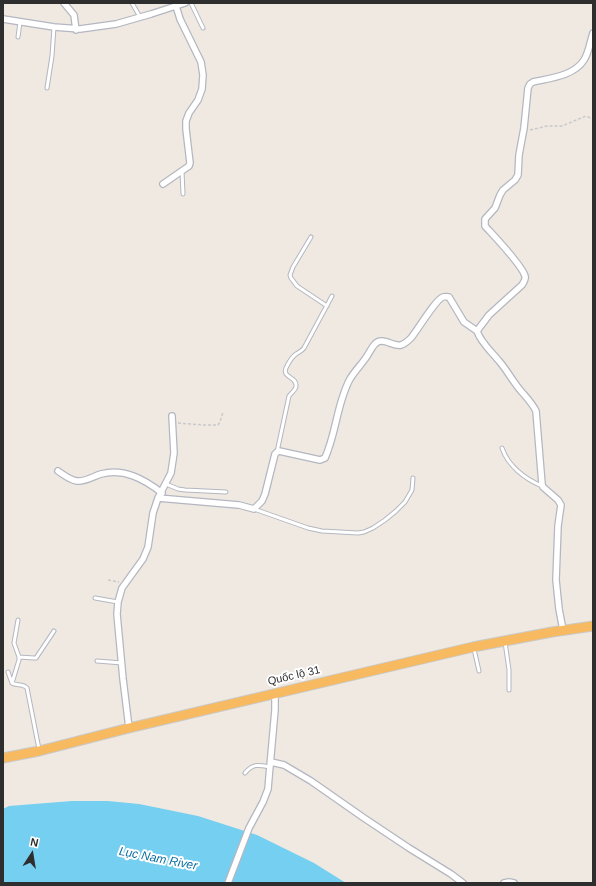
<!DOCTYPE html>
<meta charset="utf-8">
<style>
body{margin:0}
#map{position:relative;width:596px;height:886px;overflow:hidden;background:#efe9e1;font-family:Arial,sans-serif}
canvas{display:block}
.frame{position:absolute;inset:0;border:4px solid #2e2e2e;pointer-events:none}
.north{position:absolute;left:12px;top:834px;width:40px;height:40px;-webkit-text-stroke:3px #fff;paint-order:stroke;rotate:12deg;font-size:11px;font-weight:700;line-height:16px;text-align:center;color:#2e2e2e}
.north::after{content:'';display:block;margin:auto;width:14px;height:18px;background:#2e2e2e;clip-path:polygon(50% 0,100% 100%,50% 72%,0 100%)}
</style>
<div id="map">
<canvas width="596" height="886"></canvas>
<div class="frame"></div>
<div class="north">N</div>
</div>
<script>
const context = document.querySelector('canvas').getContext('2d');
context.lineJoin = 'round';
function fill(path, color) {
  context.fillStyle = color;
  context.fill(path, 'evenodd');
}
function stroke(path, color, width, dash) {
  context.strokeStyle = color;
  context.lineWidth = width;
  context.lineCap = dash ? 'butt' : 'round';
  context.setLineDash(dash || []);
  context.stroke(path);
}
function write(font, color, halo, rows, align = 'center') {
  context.font = font + ' Arial,sans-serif';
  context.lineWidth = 4;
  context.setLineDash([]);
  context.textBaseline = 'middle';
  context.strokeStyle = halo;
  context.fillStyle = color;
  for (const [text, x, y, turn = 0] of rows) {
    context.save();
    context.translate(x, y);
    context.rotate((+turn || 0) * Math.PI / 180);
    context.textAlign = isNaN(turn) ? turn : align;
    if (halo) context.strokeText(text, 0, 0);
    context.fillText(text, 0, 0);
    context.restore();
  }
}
fill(new Path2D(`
 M72,801H108L139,804L198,816L257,835L314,863L346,883H3V809L9,806Z`), '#75cff0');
const service = new Path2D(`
 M132,3L140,17
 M191,3L203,28
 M18,37L20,22
 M47,88L52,56L54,27
 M182,171L183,194
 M311,237L293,267L290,275L291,278L297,286L327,306
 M502,448C508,466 525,479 542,486
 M277,452L289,396C291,393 296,390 296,386C297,376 280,378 287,366C289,362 292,357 296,354C299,352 302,351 304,348L332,296
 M166,484L178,489L185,490L226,492
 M254,509L308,528L322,531L358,533L364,532L373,528L385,520L396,511L405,502L412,490L413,478
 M95,598L118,602
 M505,642L509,670V690
 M474,649L479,671
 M19,657L34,658H36L54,631
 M97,661L122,663
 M8,672L12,683C16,686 23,683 27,688L39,749
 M12,683L19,660V657L14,643L18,620
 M245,773C253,763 259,765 270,767`);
const minor = new Path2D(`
 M64,3L74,15L76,30
 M3,19L54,27L80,29L116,24L151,14L185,3
 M163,184L189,166L190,163L186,129V121L189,113L198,100L202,89L203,75L201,62L180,19L176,6
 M58,471C64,475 70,480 77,481C85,482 94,476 101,474C124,468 144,479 162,493
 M158,498L239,505L254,509L262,501L265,494L275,454L277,452L279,451L320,460L325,458C334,438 336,416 343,396C345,390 347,384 350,379C354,372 360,366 365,359C369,354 371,348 375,344C382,336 393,347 401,345C405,344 408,341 411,338C417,331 436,299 443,297C444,296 447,297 449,297L464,322L477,331
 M563,630L559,609L556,580L558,526L561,505L558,500L543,487L542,484L536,411C532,403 527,398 521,391C513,382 507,370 499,361C491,351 481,343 477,331L489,315L522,285C524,282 526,279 525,276C522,265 494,236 485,226V219L495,208L500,195L503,190L515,180L518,175L519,155L524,128L528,88L530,84L533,82C550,78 574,76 584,60C589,52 590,42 593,33
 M129,728L123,679L117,614L118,602L122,588L143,559L148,547L153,513L158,498L171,473L174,453L172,416
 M271,762L284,765L311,781L364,818L409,848L451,874L463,883
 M228,883L249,828L263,802L268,789L269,777L275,710V693
 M504,883L509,882L514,883`);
const trunk = new Path2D(`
 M3,758L39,751L129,728L473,647L552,632L593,626`);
stroke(service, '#b4b7c1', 5);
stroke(minor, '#b4b7c1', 8);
stroke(trunk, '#c9c9c9', 11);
stroke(new Path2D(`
 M530,130L547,126H562L586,116L593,119
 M178,423L203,425H218L220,422L223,412
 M108,580L119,582`), '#c9c9c9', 1.5, [3, 2]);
stroke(service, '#fff', 3);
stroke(minor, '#fff', 5.5);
stroke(trunk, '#f8ba60', 9);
write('11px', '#2e2e2e', '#fff', [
 ["Quốc lộ 31",294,676,-13]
]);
write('italic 12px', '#0d6fa3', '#fff', [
 ["Lục Nam River",158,859,11]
]);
</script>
